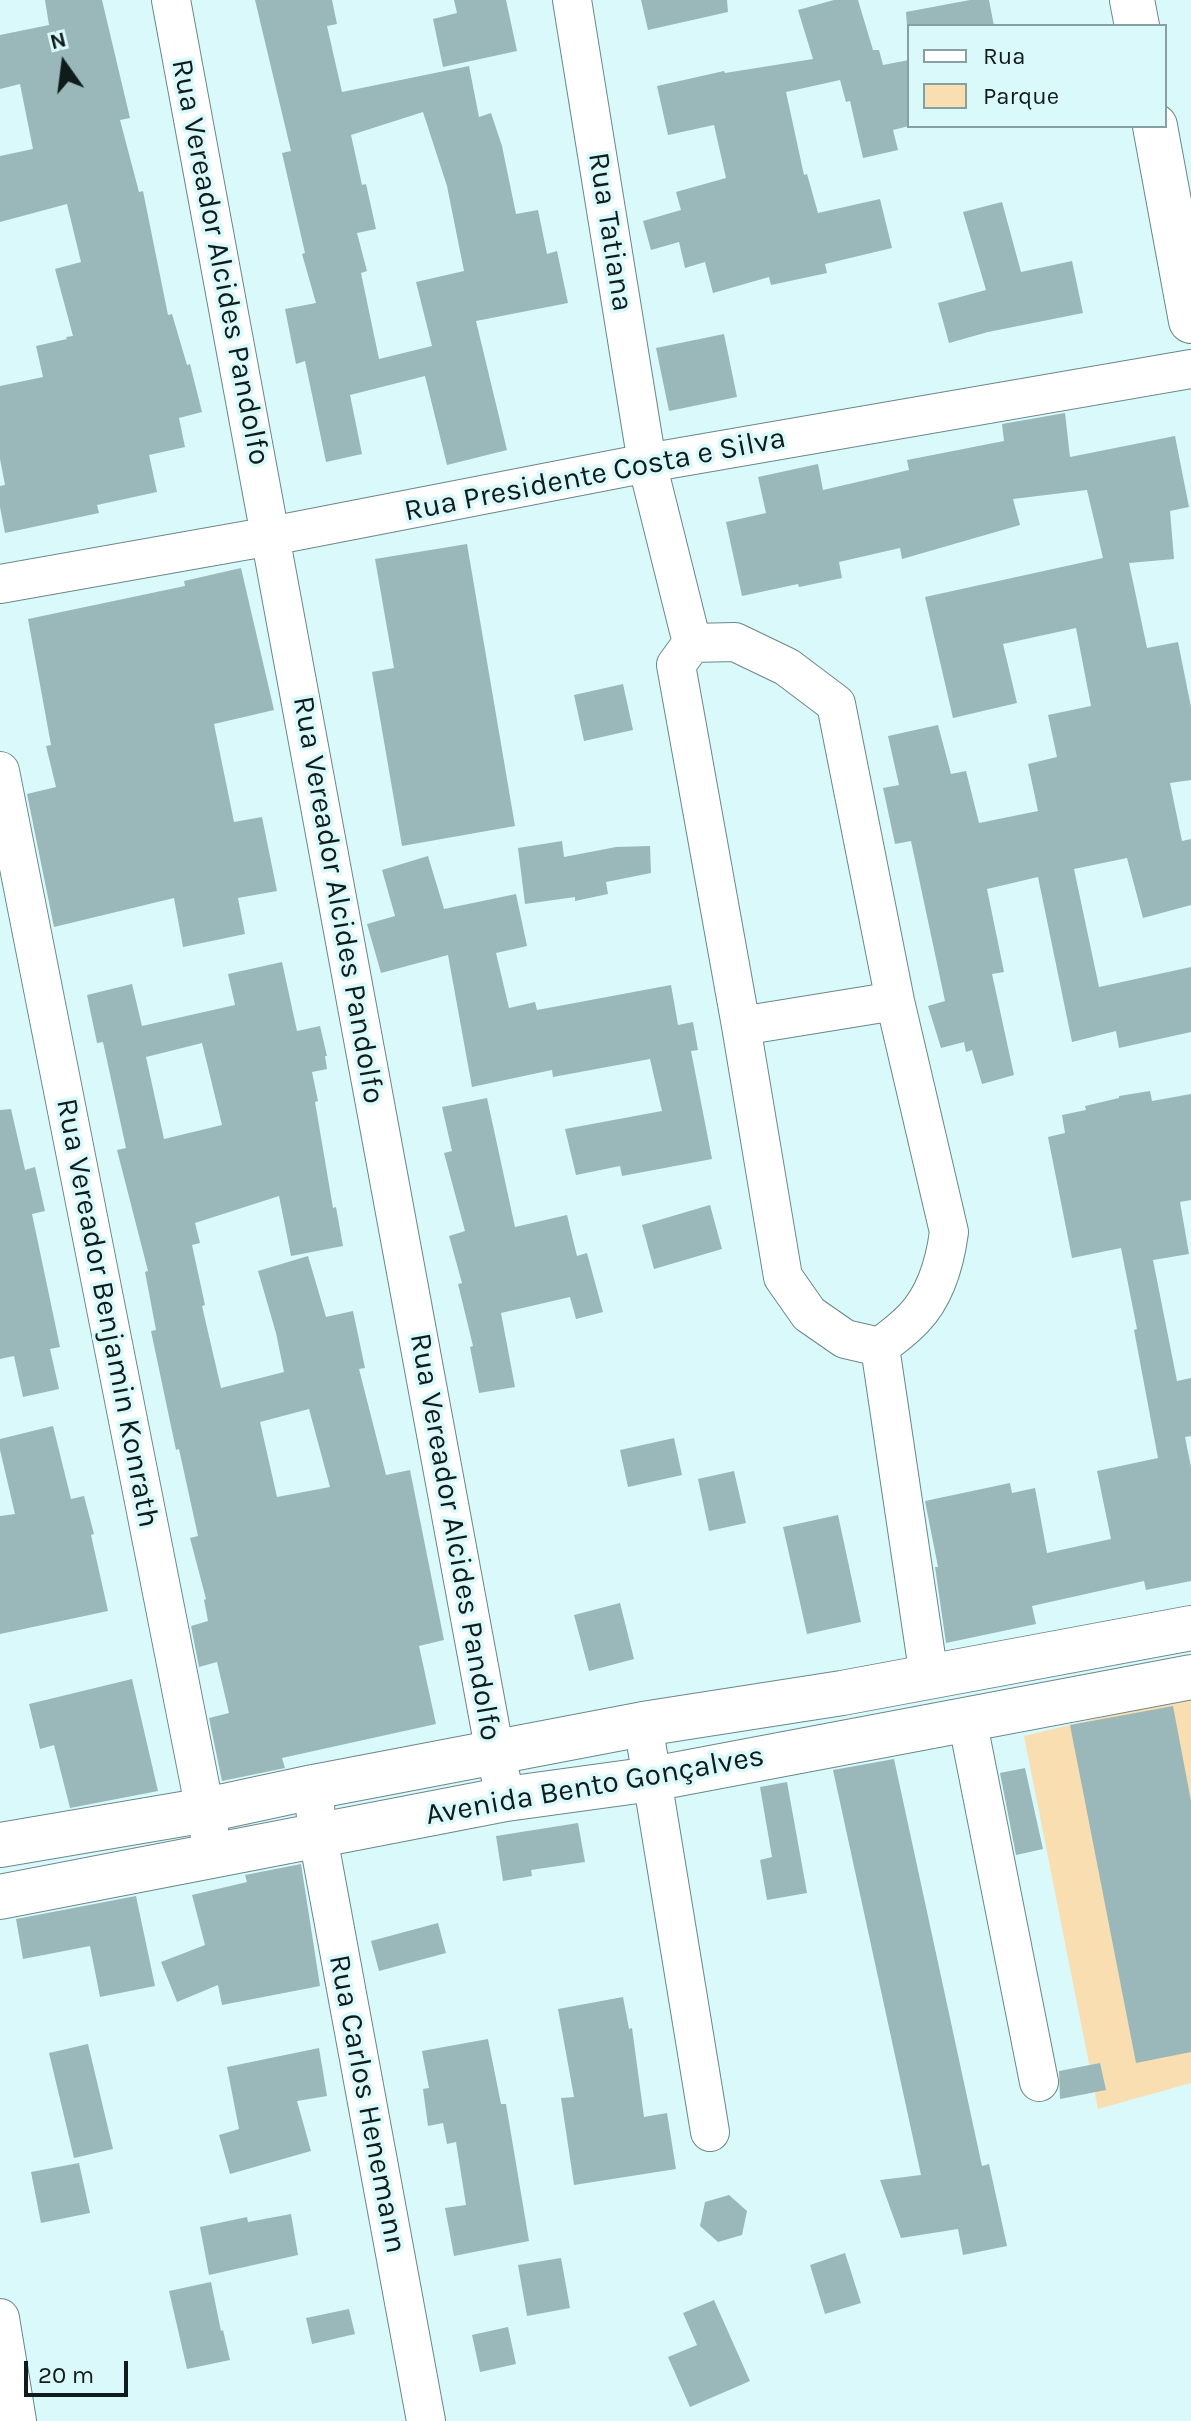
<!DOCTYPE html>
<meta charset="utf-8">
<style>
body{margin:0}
#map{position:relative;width:1191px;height:2421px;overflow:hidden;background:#daf9fb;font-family:Karla,sans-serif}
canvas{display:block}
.legend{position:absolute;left:907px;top:24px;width:260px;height:104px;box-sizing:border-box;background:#daf9fb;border:2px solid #89a0a2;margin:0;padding:10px 14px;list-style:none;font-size:24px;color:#101b1c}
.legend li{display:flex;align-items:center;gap:16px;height:40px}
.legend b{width:40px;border:2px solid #89a0a2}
.north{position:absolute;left:24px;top:24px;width:80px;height:80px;-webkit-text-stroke:6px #daf9fb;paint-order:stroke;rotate:346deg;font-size:22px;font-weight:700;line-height:32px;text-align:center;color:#101b1c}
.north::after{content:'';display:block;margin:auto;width:28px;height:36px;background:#101b1c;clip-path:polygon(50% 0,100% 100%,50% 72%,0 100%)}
.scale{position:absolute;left:24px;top:2361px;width:104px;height:36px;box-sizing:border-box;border:4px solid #101b1c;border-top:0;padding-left:10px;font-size:24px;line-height:28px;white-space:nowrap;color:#101b1c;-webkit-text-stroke:6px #daf9fb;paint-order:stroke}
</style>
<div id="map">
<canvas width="1191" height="2421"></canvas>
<ul class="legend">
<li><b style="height:10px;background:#fff"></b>Rua</li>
<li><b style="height:22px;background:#f8deb1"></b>Parque</li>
</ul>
<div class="north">N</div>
<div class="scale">20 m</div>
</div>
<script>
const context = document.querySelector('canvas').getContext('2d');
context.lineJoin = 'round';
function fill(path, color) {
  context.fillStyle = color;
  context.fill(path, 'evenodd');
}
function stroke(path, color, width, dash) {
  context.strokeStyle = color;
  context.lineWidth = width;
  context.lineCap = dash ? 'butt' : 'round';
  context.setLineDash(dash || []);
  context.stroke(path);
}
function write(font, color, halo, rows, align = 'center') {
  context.font = font + ' Karla,sans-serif';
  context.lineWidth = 7;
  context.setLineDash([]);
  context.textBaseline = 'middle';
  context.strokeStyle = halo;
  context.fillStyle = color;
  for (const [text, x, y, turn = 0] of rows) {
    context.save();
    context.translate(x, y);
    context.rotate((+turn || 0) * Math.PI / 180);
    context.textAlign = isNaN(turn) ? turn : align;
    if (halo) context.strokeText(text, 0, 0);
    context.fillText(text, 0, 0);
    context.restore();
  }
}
fill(new Path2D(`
 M1191,1696V2083L1098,2109L1024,1736Z`), '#f8deb1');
fill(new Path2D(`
 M45,0H102L130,118L120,120L139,192L143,191L168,315L172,314L187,365L190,364L202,412L179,418L185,447L149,455L157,492L97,505L99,513L5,533L0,507V486L5,485L0,459V386L43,377L36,346L67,339L66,337L73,336L55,269L81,262L67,204L0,222V156L33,149L20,84L0,89V35L49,25Z
 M255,0H332L337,24L327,26L342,92L469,66L479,117L491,113L502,146L516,214L538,210L547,254L557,251L568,303L476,321L507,450L447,465L425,376L350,395L362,454L326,462L305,361L296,364L285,309L316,303L302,254L305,253L282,153L291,151ZM423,112L447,186L464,271L416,282L432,346L379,359L361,273L367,271L357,233L376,229L366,184L362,185L351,135Z
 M454,0H506L517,51L443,67L433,19L457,13Z
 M641,0H727L728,12L648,30Z
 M834,0H858L873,50H879L883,65L909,60V126L893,130L898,150L863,158L850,101L846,102L840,80L786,92L804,175L807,174L818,213L880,199L892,248L825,264L827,273L771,285L769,277L713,293L705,262L685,268L679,242L651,250L643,221L681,210L676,192L726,178L714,125L668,135L657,86L724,71L725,73L813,59L798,10Z
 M970,0H989L994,26H907L906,12Z
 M1002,202L1021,272L1072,261L1083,313L988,332L949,343L938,303L986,290L963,212Z
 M724,334L737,397L669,411L656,348Z
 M1065,413L1070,457L1175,436L1189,507L1170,511L1174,559L1129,563L1147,648L1178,642L1191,707V780L1170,783L1182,841L1191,839V905L1143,918L1127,858L1074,869L1099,987L1191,967V1032L1119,1048L1116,1031L1072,1042L1038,877L987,889L1004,972L992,974L1014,1075L982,1084L972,1050L966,1052L964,1042L941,1048L928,1006L945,1001L911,841L895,844L883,788L899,785L888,736L938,725L951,774L966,771L979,823L1038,811L1028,764L1057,757L1048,715L1091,706L1076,628L1003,644L1017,703L953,718L925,597L1103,558L1087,490L1013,499L1020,525L902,559L900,548L839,562L842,578L799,587L798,584L742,596L726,522L766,513L758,477L818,464L823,490L909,470L907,460L1004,441L1002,424Z
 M467,544L515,826L402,846L372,672L394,668L375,559Z
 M241,568L274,710L214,724L234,822L262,817L277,891L238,898L245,934L183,947L174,898L54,927L27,794L56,787L46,746L51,745L28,619L185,586L184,581Z
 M623,684L633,730L584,741L574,695Z
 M562,841L564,857L616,847L650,846L651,873L606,882L608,894L575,901V897L525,904L518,848Z
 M428,856L444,909L516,894L527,946L496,953L509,1008L535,1002L537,1010L671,985L678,1025L693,1022L698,1050L691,1051L712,1159L622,1176L620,1166L576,1175L565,1129L662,1111L650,1059L553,1077L552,1070L472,1087L448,955L381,973L367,924L395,916L382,870Z
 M282,962L297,1031L320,1026L327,1056H325L327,1069L312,1072L318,1101L315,1102L333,1208L336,1207L343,1246L291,1256L279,1196L195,1223L200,1243L192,1245L205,1305L202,1306L221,1388L284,1372L276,1333L258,1271L308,1256L326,1317L353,1311L365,1368L359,1369L386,1475L410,1470L444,1640L419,1646L436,1724L282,1758L285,1768L222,1781L209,1718L229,1713L217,1662L199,1667L191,1626L208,1621L204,1600L206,1599L190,1538L198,1536L179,1449L176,1450L151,1331L156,1330L145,1272L148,1271L117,1150L126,1148L103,1042L97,1043L87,995L132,984L142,1026L235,1005L228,974ZM202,1043L222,1125L164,1139L146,1057ZM309,1409L330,1487L277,1497L260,1422Z
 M1150,1091L1152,1101L1191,1094V1200L1180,1202L1189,1254L1153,1260L1177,1381L1191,1378V1436L1185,1437L1191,1467V1581L1146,1590L1144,1581L1032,1606L1036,1624L946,1643L935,1567H938L925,1501L1010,1483L1012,1493L1035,1488L1047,1553L1111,1539L1097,1471L1158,1458L1134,1330L1137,1329L1121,1248L1072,1258L1048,1137L1065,1133L1062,1115L1086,1110L1085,1106L1119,1098V1096Z
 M487,1098L515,1227L567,1215L577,1256L587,1253L603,1312L576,1319L570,1297L501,1313L515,1387L479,1393L470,1347L473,1346L458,1284L462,1283L449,1236L465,1231L444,1153L452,1151L442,1107Z
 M11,1109L25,1170L35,1167L45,1211L32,1214L60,1347L50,1349L59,1389L23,1397L14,1356L0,1359V1110Z
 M710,1205L722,1249L654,1269L642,1225Z
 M53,1426L71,1499L84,1496L94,1534L91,1535L108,1611L0,1634V1516L15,1514L0,1450V1439Z
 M674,1438L682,1475L628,1487L620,1450Z
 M734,1471L746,1523L709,1531L698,1479Z
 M838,1515L861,1622L807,1634L783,1527Z
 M620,1603L634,1659L589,1671L574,1615Z
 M132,1679L158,1791L70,1808L54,1745L40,1749L29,1704Z
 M1173,1706L1191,1801V2052L1136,2063L1070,1725Z
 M894,1759L982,2166L989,2164L1007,2246L963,2255L958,2229L901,2238L880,2180L921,2175L833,1770Z
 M1025,1768L1043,1849L1016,1855L1000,1773Z
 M787,1782L807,1893L767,1900L760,1860L772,1857L760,1787Z
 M578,1823L585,1862L531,1870L532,1876L503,1881L496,1836Z
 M301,1864L320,1986L222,2005L218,1985L177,2002L161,1962L205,1945L192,1895L247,1882L245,1875Z
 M136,1896L155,1986L100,1997L90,1946L23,1959L16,1919Z
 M438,1923L446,1953L379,1971L371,1941Z
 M623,1997L629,2029L632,2028L644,2117L667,2113L676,2169L574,2185L561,2098L574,2097L558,2009Z
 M488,2039L501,2104H506L529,2241L454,2256L445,2208L466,2205L456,2142L447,2144L443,2123L428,2126L423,2089L429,2088L422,2051Z
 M88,2044L113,2149L74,2158L49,2053Z
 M319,2048L327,2096L297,2101L311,2151L230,2174L219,2135L239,2129L227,2067Z
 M1100,2063L1106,2090L1060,2099L1059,2071Z
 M79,2163L90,2213L41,2223L31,2172Z
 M729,2195L747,2211L742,2235L718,2242L700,2226L705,2202Z
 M291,2214L298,2255L209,2275L200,2227L247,2217L248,2222Z
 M845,2253L861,2303L825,2314L810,2265Z
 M561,2258L570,2308L527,2316L518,2265Z
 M211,2282L221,2331L223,2330L230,2360L187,2369L169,2291Z
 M714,2300L750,2381L690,2407L668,2357L697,2345L683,2313Z
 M349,2309L355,2334L312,2344L306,2318Z
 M508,2327L516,2364L480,2372L472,2335Z`), '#9ab8ba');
const minor = new Path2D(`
 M171,0L495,1753L506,1799
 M572,0L647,463L692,643L676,665L741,1026L783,1277L809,1314L845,1339L880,1347L929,1677
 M0,584L271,536L647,463L1191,369
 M692,643L735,642L787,667L836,704L895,1001L949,1232C945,1262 935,1296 914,1318C904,1329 891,1338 880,1347
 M0,771L214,1856
 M741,1026L895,1001
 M967,1719L1039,2082
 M643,1724L710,2132
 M313,1787L318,1837L426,2421
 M0,2318L17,2421`);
const tertiary = new Path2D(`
 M1132,0L1137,26
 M1155,126L1191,321`);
const secondary = new Path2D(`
 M0,1845L206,1810L313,1787L643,1724L842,1693L1191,1628
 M0,1897L506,1799L652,1779L1191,1677`);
stroke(minor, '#6b8789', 40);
stroke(tertiary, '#6b8789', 46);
stroke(secondary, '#6b8789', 46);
stroke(minor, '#fff', 38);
stroke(tertiary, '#fff', 44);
stroke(secondary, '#fff', 44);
write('30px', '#101b1c', '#daf9fb', [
 ["Rua Tatiana",610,232,81],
 ["Rua Vereador Alcides Pandolfo",220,262,79],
 ["Rua Presidente Costa e Silva",595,475,-11],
 ["Rua Vereador Alcides Pandolfo",338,900,80],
 ["Rua Vereador Benjamin Konrath",107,1313,79],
 ["Rua Vereador Alcides Pandolfo",455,1537,80],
 ["Avenida Bento Gonçalves",595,1786,-10],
 ["Rua Carlos Henemann",367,2104,79]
]);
</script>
